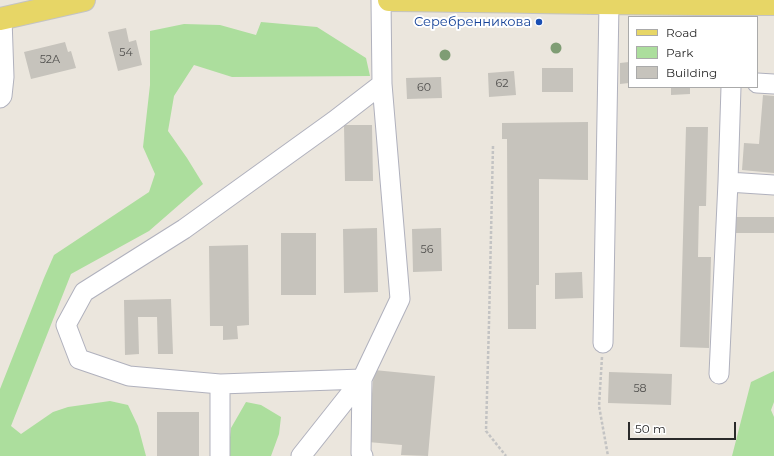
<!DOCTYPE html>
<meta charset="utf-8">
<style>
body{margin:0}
#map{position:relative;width:774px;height:456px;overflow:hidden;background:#ebe6dd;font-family:Montserrat,sans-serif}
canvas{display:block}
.legend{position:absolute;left:628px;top:16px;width:130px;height:72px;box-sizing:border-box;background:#fff;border:1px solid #aaa;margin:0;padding:5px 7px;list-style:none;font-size:12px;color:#2a2a2a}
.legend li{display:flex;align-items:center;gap:8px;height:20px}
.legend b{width:20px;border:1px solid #aaa}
.scale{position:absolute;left:628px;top:422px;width:108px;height:18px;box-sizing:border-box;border:2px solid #2a2a2a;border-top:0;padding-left:5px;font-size:12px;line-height:14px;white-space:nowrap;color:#2a2a2a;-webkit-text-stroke:3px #fff;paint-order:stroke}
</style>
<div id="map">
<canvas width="774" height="456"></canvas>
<ul class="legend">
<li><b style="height:5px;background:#e7d666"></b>Road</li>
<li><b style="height:11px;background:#acde9d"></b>Park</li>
<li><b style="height:11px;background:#c6c3bc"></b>Building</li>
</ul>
<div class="scale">50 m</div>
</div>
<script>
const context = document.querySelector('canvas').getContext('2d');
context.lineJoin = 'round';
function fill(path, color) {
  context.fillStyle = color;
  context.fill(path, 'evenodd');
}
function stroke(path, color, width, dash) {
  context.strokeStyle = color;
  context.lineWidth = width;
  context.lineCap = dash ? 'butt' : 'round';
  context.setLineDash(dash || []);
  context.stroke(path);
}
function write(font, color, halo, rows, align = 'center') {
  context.font = font + ' Montserrat,sans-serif';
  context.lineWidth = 4;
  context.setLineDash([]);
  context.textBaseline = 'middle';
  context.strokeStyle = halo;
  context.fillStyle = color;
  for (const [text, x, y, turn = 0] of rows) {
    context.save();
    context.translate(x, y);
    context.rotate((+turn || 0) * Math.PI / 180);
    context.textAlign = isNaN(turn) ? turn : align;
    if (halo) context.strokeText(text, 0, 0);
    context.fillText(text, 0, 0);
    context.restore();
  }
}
fill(new Path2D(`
 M261,22L317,27L366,58L370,76L232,77L194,65L174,96L168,131L187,158L203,184L149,231L71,274L11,426L21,434L53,412L68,407L110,401L128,405L138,426L146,456H0V389L44,278L54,255L149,192L155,174L143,147L150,85V31L184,24L220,25L256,35Z
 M774,371V402L771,410L774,417V456H732L751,382Z
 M246,402L261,405L281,417L279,434L271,456H228L231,428Z`), '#acde9d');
fill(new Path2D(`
 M126,28L129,42L136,40L142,65L118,71L108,32Z
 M65,42L68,52L71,51L76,68L31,79L24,52Z
 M629,62V83L620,84V63Z
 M542,68H573V92H542Z
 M514,71L516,95L489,97L488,73Z
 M441,77L442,98L407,99L406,78Z
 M671,87H690V94L671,95Z
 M763,95L774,96V173L742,170L744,143L759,144Z
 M588,122V180L539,179V285H536V329H508L507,139H502V123Z
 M344,125H372L373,181H345Z
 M686,127H708L706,206H699L698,257H711L709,348L680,347Z
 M735,217H774V233H735Z
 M377,228L378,292L344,293L343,229Z
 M441,228L442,271L413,272L412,229Z
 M281,233H316V295H281Z
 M248,245L249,325L237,326L238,339L223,340V326H210L209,246Z
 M582,272L583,298L555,299V273Z
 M171,299L173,354H158L157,317H138L139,354L125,355L124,300Z
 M374,370L435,376L428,456L401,455L402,445L368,442Z
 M609,372L672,374L671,405L608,403Z
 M157,412H199V456H157Z`), '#c6c3bc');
const minor = new Path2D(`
 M757,83L774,84
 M0,98L2,96L4,77L2,18
 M728,182L774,185
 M603,343L609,4
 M719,374L728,182L731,87
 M220,456V384
 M301,456L362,379L400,299L382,84L381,0
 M363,456L361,453L362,379L220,384L129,376L79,359L66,325L84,292L184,229L334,121L382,84`);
const major = new Path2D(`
 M389,0C517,1 646,5 774,4
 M0,19L84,0`);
stroke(minor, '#b0b1bd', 21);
stroke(major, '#c3c3c3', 24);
stroke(new Path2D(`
 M493,146L489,323L486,431L506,456
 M602,357L599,406L608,456`), '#c3c3c3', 2.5, [3, 2]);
stroke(minor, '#fff', 19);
stroke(major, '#e7d666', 22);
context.fillStyle = '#7f9d74';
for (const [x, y] of [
 [556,48],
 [445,55]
]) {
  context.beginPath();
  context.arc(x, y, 5.5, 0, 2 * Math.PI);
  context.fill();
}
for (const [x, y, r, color] of [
 [539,22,4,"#1a4fb4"]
]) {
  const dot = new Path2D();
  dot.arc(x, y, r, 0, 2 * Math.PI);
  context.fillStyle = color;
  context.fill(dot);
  stroke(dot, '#fff', 1.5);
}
write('11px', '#51504e', null, [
 ["54",126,53],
 ["52А",50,60],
 ["62",502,84],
 ["60",424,88],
 ["56",427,250],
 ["58",640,389]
]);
write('13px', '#164399', '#fff', [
 ["Серебренникова",531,22]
], 'right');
</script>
